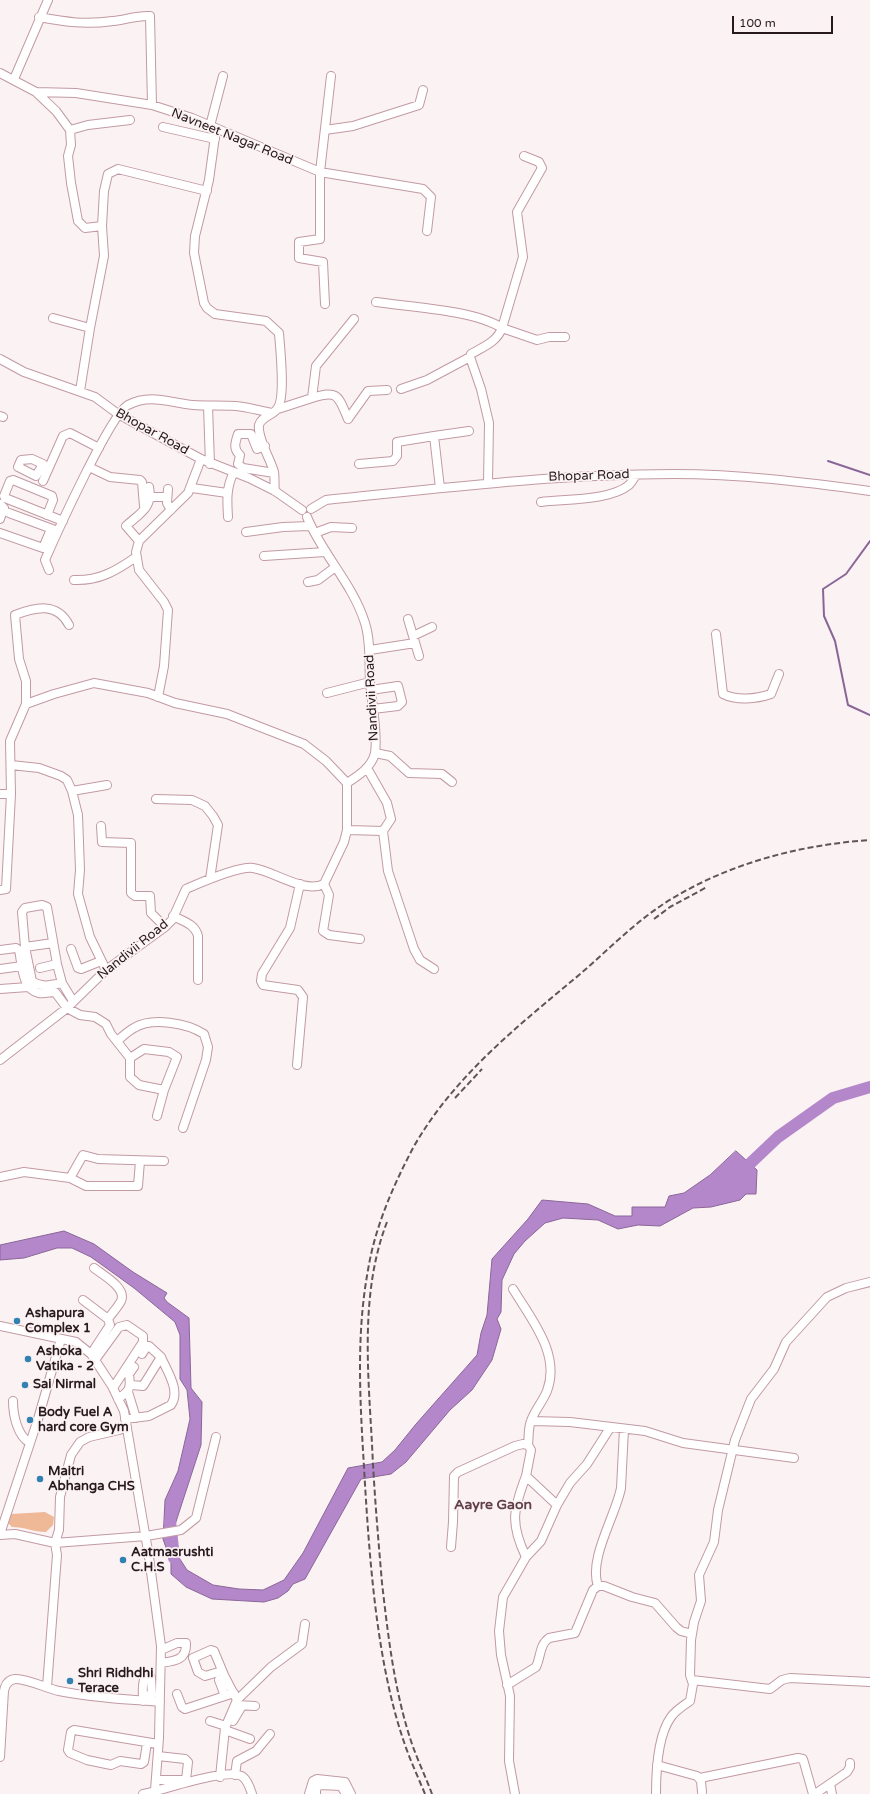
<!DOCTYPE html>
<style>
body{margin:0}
#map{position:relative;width:870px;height:1794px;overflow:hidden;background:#fbf2f4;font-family:"Varela Round",sans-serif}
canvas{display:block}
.scale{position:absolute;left:732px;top:16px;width:101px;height:18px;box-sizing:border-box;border:2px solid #28191d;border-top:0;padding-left:5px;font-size:12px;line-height:14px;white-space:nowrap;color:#28191d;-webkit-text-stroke:3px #fbf2f4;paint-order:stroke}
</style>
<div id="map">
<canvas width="870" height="1794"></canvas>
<div class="scale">100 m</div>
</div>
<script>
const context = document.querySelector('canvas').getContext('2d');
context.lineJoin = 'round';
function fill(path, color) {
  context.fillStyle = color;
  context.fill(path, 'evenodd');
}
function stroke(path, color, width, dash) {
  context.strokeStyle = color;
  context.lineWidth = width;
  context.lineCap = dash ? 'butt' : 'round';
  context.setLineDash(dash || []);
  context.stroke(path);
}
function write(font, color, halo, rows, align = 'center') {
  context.font = font + ' "Varela Round",sans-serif';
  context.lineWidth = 3.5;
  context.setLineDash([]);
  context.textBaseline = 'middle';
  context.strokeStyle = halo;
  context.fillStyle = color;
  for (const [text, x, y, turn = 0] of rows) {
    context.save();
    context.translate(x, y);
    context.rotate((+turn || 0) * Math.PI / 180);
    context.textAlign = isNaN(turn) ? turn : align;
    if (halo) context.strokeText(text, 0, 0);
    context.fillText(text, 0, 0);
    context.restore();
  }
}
fill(new Path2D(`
 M45,1512L54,1517L53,1525L46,1532C34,1532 24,1527 12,1527L7,1522L11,1514Z`), '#efb897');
const water = new Path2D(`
 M736,1151L757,1170L756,1194H746L740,1200L711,1207L693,1208L660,1226L638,1225L618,1229L598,1220L563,1218L545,1223L525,1241L514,1254L502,1280L501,1312L497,1319L501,1329L492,1360L472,1390L450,1410L406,1462L391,1474L361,1479L305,1579L293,1584L288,1591L278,1598L264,1602L212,1599L186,1587L171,1574V1562L163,1539L165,1500L178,1471L190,1419L187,1390L180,1379V1335L175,1322L134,1288L91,1257L72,1248H57L24,1258L0,1260V1245L64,1231L94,1244L133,1272L167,1293L164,1298L167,1302L189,1318L191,1388L202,1402L201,1445L171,1537L176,1553L187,1570L213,1585L239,1589L263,1590L284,1580L303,1553L348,1468L382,1462L395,1450L416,1424L477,1355L481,1333L487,1315L492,1259L528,1219L542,1200L588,1204L615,1216H632V1207H665L669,1196L684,1193L710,1175Z`);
fill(water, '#b487cb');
stroke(water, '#8a6697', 1);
stroke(new Path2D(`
 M828,461L870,475
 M870,541L846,574L823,589L824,616L835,641L848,705L870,715`), '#8a6697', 2);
stroke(new Path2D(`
 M739,1174L778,1137L833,1098L870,1087
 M170,1521L174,1558`), '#b487cb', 12);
const minor = new Path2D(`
 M39,17C66,22 85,25 113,21C125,20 137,15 150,16L152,105
 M0,73L36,92L76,93L152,105L192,118L320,172L423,189L431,197L427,231
 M14,79L48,0
 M36,92L56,111L70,130L71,145L68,156L71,183L78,221L85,228L102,226L104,191L108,174L118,169L207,191
 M210,126L223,76
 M163,127L215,139
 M216,129L209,180L195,236L194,253L204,303L207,308L215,314L266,321L279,333C280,348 286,399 277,409C273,415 261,417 259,425C257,438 271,460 274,472C275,478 274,485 275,491
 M70,130L88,125L130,120
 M325,130L353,126L419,105L423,90
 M524,156L539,162L542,168L517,212L523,257L502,328L537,340L549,337H565
 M376,302C410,307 474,310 502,328C497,342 483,347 471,354L470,357L481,389L489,423L488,483
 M325,304L323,262L299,258V242L320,239V172L331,76
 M53,318L90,328
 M0,359L24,372L95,397L118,414L201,459L249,478L275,491L302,510
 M401,389L427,380L470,357
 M80,391L90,328L104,256L102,226
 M312,398C338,390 338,395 348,419
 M208,406L210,464
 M278,409L312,398L316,366L354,319
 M0,416L3,417
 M348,419L368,391L387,390
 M434,436L469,431
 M265,446L257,449L251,434H238C235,443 233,449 240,455L238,464L243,468L274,473
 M32,459L43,464L36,476L18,467L21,460Z
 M359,464L393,461L397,456V442L434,436L440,488
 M89,467L110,477L140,480L142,482L144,506
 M43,481L63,436L70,433L99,448
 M192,488L227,493
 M168,489L167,503L171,510
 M150,497H167
 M541,502C564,499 610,501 629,485C632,482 634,478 636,475
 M0,504L4,508L0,519
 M311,509L326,500C442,488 557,474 674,474C739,474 805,482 870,491
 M9,513L55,530
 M47,515L53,500L52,496L13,480L10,481L4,496L5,498L63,521
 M228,517C227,501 226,487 234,472
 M246,532L283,527L310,526
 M0,533L43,548L51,529
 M315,533L331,527L352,528
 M139,541L126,526C140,513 153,508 149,487
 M264,556L325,552
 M49,570L45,560C55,537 111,413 128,405C151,393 170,403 193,405C207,406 222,405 236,406C248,407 260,411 272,413
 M74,580C99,581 116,571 136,557
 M308,582L318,580L334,568
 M408,619L419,656
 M716,634L723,694C737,701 756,699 771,694L779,674
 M413,636L432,627
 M370,650L415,643
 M371,690L398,686L402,702L398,706L373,709
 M327,693L370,682
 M158,697L164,666L168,610L164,602L139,570L136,552L139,541L188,493L201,459
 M26,704V681L19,659L15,615C36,607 57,602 69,625
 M375,753L390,756L409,773L442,774L452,782
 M11,765L39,768L61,776L67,780L72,791L78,815L80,870L78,894L90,937L106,970
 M72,791L107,785
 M0,794H11
 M156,799L192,800L205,806L213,816L218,825L210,879
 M101,826L102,842L131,843V893L135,896H150L151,913L165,927
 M347,830L383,831L391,819L387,803L367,768
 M383,831L388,871L414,949L420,960L434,969
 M324,884L329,895L323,931L329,935L360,939
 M0,890L6,889L11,794L10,741L26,704L54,694L94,683L148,693L175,703L227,714L304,744L326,761L347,783
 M173,916C183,921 195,924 198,936V980
 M25,947L53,943
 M71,949L78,968L81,969L101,961
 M0,950L16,948L19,950C22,964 22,990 39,993C44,994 50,992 55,992L67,1008L80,1015L95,1017L106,1024L111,1034L130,1058V1077L139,1085L164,1090L157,1116
 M40,968L57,964
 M0,969L22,966
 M62,983L57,964L47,907L42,905L25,908L22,912L25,947L32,981C41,988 52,985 62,983L73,1001
 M0,989L28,987
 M117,1041C122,1037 128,1031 134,1028C152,1017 187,1023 204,1034L208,1047L206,1060L183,1128
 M130,1058L144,1049L169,1052L177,1057L164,1090
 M0,1060L67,1008L106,970L165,927L172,920L186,889C200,883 238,866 253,868C274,871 304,894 324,884L344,842L347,830V783C358,776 372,767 375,753C378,734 372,703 370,683C369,663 371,642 365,623C353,584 322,554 307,517
 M297,1065L303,997L298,990L263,985L261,981L262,974L290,928L300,884
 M0,1177L24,1172L70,1178L86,1186H138L140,1161
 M70,1178L83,1155L98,1159L164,1161
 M513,1289C531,1319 561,1354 547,1391C543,1401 535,1410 531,1421C528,1428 529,1437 528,1445
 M83,1300L108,1319
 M0,1326L76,1342L91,1354L112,1386L124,1411L149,1557L161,1646L159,1738L155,1790
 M91,1354L110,1325L108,1319C112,1313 118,1307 121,1301C127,1288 103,1275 94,1268
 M95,1360L119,1327L127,1325L143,1336V1342L113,1388
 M131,1385L143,1386L161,1357L149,1346H147L142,1354
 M128,1392L136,1418
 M118,1399C130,1390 131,1389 129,1374L134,1367
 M13,1401C13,1414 17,1436 30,1443
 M125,1419L149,1416L171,1405C181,1391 167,1371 161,1357
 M531,1421L570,1422L645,1431L683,1443L794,1458
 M0,1534L38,1419L61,1339
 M0,1535L15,1534L55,1543L59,1530L60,1497L71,1455L80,1442L89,1437L119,1430L127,1427
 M451,1547L453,1522L454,1476L458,1472L515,1446L523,1444L528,1445L531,1450L526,1476
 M526,1557C510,1524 513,1510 526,1476L557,1505
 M598,1586C588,1559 616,1515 621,1488L624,1429
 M161,1663C175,1661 187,1660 186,1643H177L161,1650
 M222,1671L205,1676L198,1672L193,1658L211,1650L214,1651L224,1675L237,1700
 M219,1680L225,1696
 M692,1680L770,1689L782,1680L790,1678L870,1682
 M507,1685L536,1667C541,1657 539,1645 549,1638L575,1633L593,1590L598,1586H604L632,1597L655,1603L676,1627L681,1631L692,1634
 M47,1687L57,1555L55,1543L146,1536L181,1530L196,1518L216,1437
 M177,1694L182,1707L185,1709L234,1693
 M143,1696L152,1695L151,1678L144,1680C142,1686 143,1694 143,1701
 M237,1705L255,1706
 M210,1721L226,1726
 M233,1721L242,1706
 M225,1730L250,1739
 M147,1743L144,1762L141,1764L120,1761L111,1765L87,1760L70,1753L68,1750L71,1732L74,1730L158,1744
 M0,1757L4,1691C5,1685 8,1680 15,1679C26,1678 48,1689 59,1691C93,1698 126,1699 160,1702
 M657,1765L697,1776L701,1781L702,1792
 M235,1775L237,1761L256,1751L270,1734
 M220,1777L225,1728L237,1700L271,1667L302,1644L305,1624
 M700,1778L798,1758L803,1759L813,1794
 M156,1780H186L188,1762L185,1759L158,1756
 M830,1784L832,1794
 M143,1794C162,1791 229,1766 243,1777C248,1781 250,1788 252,1794
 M309,1794L313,1781L317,1779L345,1782L351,1794
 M316,1794V1788L320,1785L341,1786L346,1794
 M515,1794L509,1761L510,1696L501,1655L499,1631L503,1597L526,1557L541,1541L557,1505L570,1483L587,1464L610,1428
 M656,1794C656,1772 658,1735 671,1717C676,1710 683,1706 690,1701L693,1684L690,1675L691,1640L694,1622L701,1601L699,1575L714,1542L718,1510L735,1440L751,1399L774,1369L786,1342L827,1297L846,1288L870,1282
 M815,1794L847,1772L850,1767V1763`);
stroke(minor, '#c29aa3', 10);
stroke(minor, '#fff', 8);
stroke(new Path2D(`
 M654,919L670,907L707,887
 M455,1098L482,1069
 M387,1222C360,1292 368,1371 372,1444C374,1490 378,1536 382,1583C388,1635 394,1688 410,1738C416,1757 425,1775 432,1794
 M425,1794C418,1777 410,1760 404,1742C376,1661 369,1554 364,1467C360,1401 356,1335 368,1270C375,1227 393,1186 413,1148C453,1077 518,1026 579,975C607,951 634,923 665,903C726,864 798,845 870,840`), '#615457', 2, [6, 3]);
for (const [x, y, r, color] of [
 [17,1321,4,"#3181b2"],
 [28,1359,4,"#3181b2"],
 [25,1385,4,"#3181b2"],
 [30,1420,4,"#3181b2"],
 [40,1479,4,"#3181b2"],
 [123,1560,4,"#3181b2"],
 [70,1681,4,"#3181b2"]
]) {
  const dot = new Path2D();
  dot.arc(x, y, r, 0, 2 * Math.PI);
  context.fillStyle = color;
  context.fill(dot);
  stroke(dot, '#fbf2f4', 1.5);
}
write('13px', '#28191d', '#fbf2f4', [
 ["Navneet Nagar Road",232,137,22],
 ["Bhopar Road",152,432,29],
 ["Bhopar Road",589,476,-2],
 ["Nandivii Road",372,698,-93],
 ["Nandivii Road",133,950,-39]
]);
write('bold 13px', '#28191d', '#fbf2f4', [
 ["Ashapura",25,1314],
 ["Complex 1",25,1329],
 ["Ashoka",36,1352],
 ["Vatika - 2",36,1367],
 ["Sai Nirmal",33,1385],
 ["Body Fuel A",38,1413],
 ["hard core Gym",38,1428],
 ["Maitri",48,1472],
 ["Abhanga CHS",48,1487],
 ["Aatmasrushti",131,1553],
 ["C.H.S",131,1568],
 ["Shri Ridhdhi",78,1674],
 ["Terace",78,1689]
], 'left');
write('bold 14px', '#613f47', '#fbf2f4', [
 ["Aayre Gaon",493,1505]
]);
</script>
